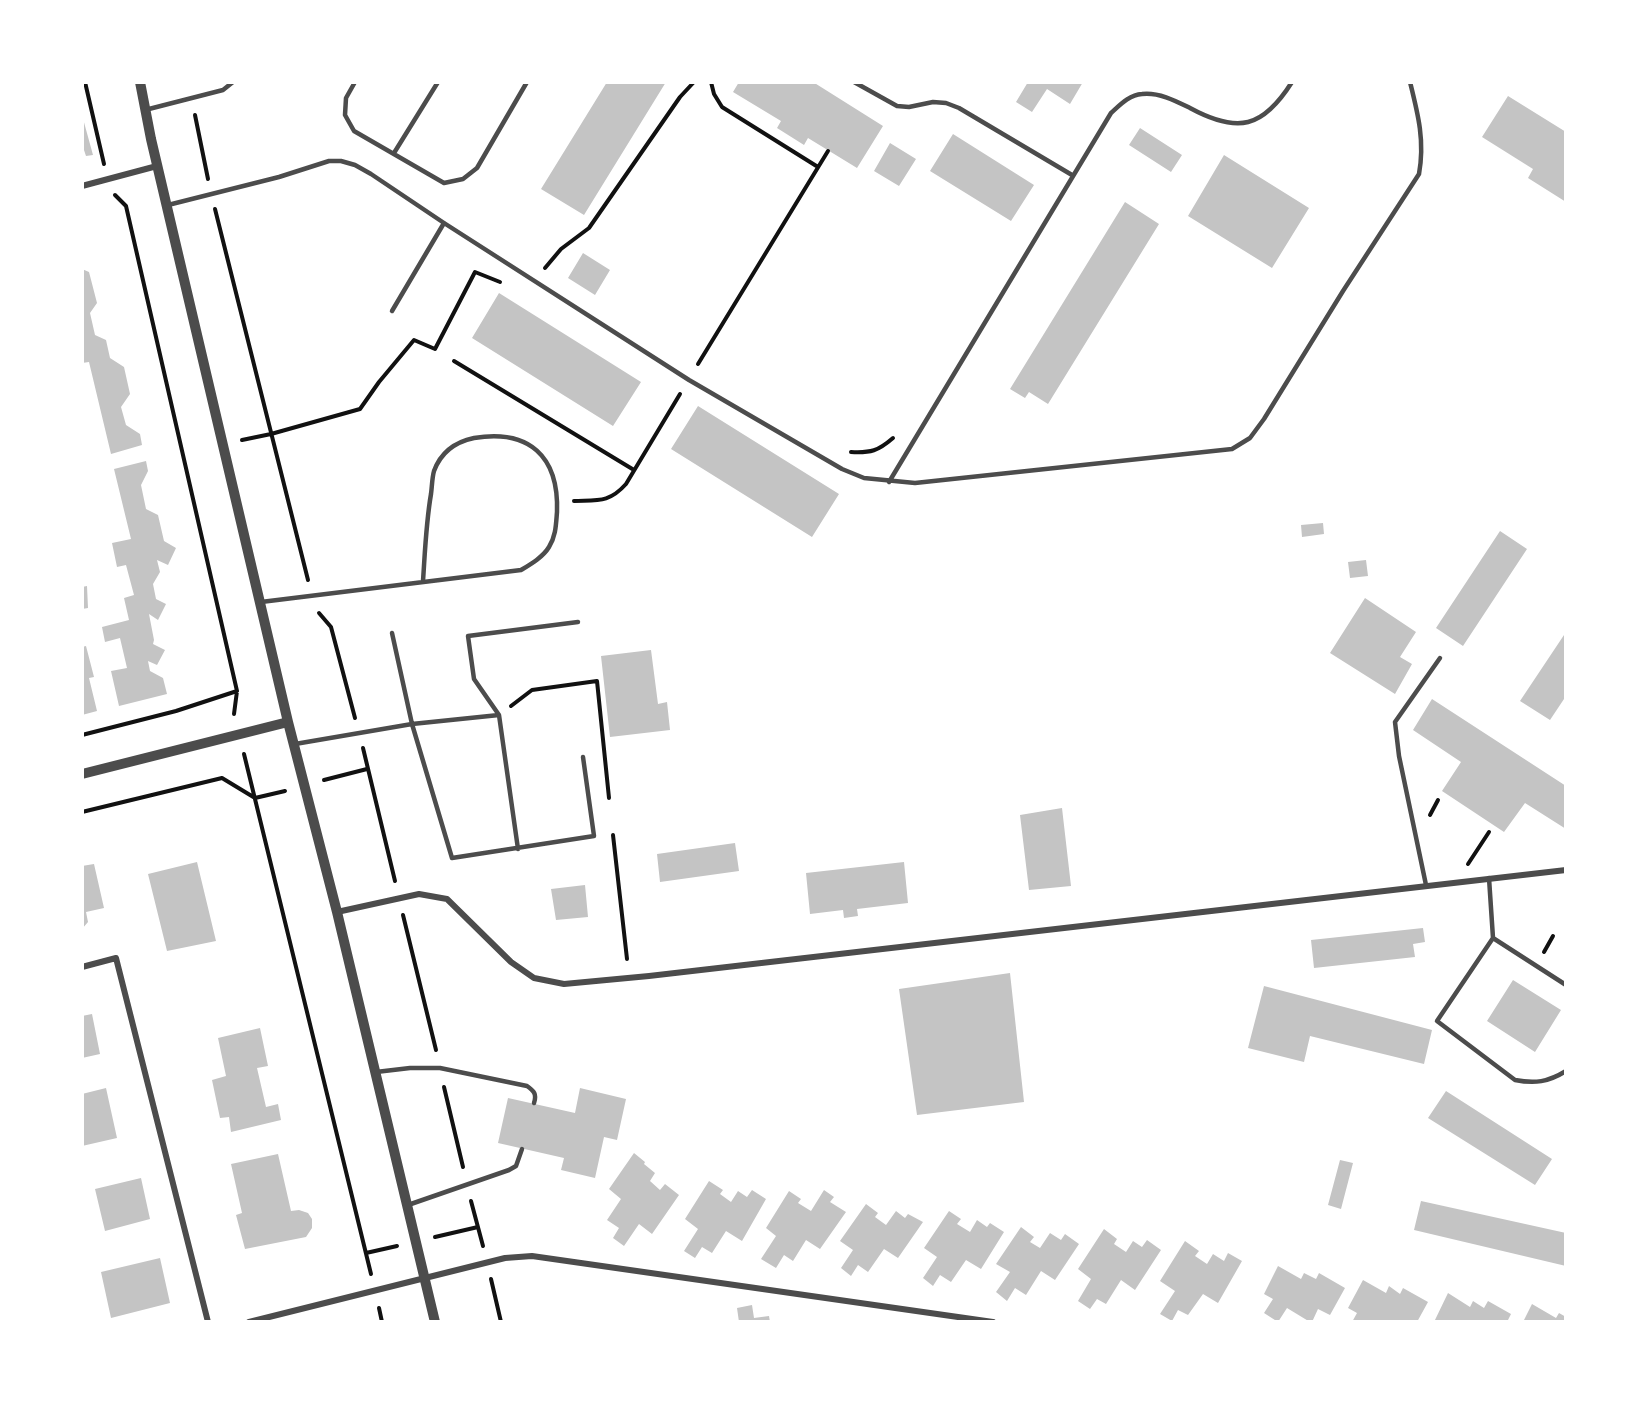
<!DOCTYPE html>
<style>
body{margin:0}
#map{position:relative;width:1648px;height:1404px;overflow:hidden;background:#fff;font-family:Rubik,sans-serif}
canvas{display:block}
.frame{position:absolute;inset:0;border:84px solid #fff;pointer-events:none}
</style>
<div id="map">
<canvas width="1648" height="1404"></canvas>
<div class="frame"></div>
</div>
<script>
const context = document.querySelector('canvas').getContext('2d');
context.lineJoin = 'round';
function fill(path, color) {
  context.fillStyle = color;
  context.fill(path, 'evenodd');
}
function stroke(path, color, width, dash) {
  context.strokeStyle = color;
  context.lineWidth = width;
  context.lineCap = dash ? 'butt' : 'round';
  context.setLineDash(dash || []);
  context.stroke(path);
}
fill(new Path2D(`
 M607,82H666L584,215L541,189Z
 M739,82H813L883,126L857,168L808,138L804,145L777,128L781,121L733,92Z
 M1028,82H1083L1070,104L1047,89L1032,112L1016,102Z
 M1508,96L1566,132V202L1528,178L1533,169L1482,137Z
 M82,115L93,155L86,156L82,144Z
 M1140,128L1182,155L1171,172L1129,145Z
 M953,134L1034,185L1011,221L930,171Z
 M890,143L916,159L899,186L874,171Z
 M1224,155L1309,208L1272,268L1188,216Z
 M1125,202L1159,224L1048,404L1029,392L1025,398L1010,389Z
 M583,253L610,270L595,295L568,278Z
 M82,269L89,272L97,303L90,313L95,335L106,340L110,358L124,367L130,394L121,407L126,425L140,434L142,445L111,454L89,362L82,363Z
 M499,293L641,382L613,426L472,338Z
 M698,406L839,494L812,537L671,449Z
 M146,461L148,471L141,485L146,509L158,515L164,541L176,548L168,565L157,560L160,572L153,584L156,599L166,604L158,620L149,614L154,640L153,644L165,650L157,665L148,661L150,671L163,678L167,694L119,706L111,671L127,668L120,638L105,642L102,627L129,620L124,598L134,595L126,565L117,567L112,543L131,539L114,469Z
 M1323,523L1324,534L1302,537L1301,525Z
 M1500,531L1527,549L1463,646L1436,628Z
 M1366,560L1368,576L1350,578L1348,562Z
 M87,586L88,608L82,609V587Z
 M1365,598L1416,632L1400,657L1412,664L1395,694L1330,653Z
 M1566,632V696L1550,720L1520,701Z
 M86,646L94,677L89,678L97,711L82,715V647Z
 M651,650L658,704L667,702L670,730L610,737L601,656Z
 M1432,699L1566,786V829L1525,803L1504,832L1442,791L1461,762L1413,730Z
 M1062,808L1071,886L1029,890L1020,815Z
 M735,843L739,871L660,882L657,854Z
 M197,862L216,941L167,951L148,874Z
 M904,862L908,903L857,909L858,916L844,918L843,910L810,914L806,873Z
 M94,864L104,908L86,912L88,922L82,929V866Z
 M585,885L588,917L556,920L551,889Z
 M1423,928L1425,942L1413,944L1415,957L1314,968L1311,940Z
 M1010,973L1024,1102L917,1115L899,989Z
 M1513,980L1561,1010L1535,1052L1487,1021Z
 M1264,986L1432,1030L1424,1064L1310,1036L1304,1062L1248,1048Z
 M92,1014L100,1054L82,1058V1016Z
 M260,1028L268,1066L257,1068L266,1107L278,1104L281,1120L231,1132L229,1117L220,1118L212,1080L226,1076L218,1038Z
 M106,1088L117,1138L82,1146V1094Z
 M580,1088L626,1099L617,1140L604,1137L595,1178L561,1170L564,1158L498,1143L508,1098L575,1113Z
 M1446,1091L1552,1159L1535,1185L1428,1118Z
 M634,1153L645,1162L644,1164L655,1173L650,1181L660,1190L665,1184L679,1195L652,1234L639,1224L624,1246L613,1238L619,1228L607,1220L621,1199L609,1189Z
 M278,1154L291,1211L299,1210L308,1213L312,1219V1228L306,1237L245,1249L236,1215L242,1213L231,1164Z
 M1340,1160L1353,1163L1341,1209L1328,1205Z
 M141,1178L150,1219L105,1231L95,1189Z
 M709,1181L723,1190L720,1194L731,1202L738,1191L747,1197L752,1190L766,1199L742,1241L726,1231L712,1253L702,1247L695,1258L684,1251L698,1229L685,1219Z
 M824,1190L834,1197L830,1202L846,1212L820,1249L806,1240L793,1261L784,1255L776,1268L761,1259L776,1236L766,1228L789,1191L801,1199L798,1203L811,1211Z
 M1421,1201L1566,1233V1266L1414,1230Z
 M866,1204L878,1213L875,1217L886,1225L896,1211L905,1218L908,1214L923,1222L898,1258L884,1249L868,1272L858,1265L851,1276L841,1268L853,1250L840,1241Z
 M949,1211L961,1219L957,1224L970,1232L977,1220L987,1227L990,1223L1004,1232L981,1269L966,1260L951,1282L940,1275L933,1286L923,1278L937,1257L924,1248Z
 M1021,1227L1034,1237L1030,1242L1040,1248L1050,1233L1061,1240L1065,1234L1079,1244L1055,1280L1041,1271L1026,1295L1015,1288L1007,1301L996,1292L1010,1272L996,1264Z
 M1104,1229L1117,1239L1114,1244L1126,1252L1133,1241L1142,1247L1147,1240L1161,1250L1135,1290L1121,1280L1106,1304L1097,1299L1090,1309L1078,1301L1091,1279L1078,1269Z
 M1185,1241L1199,1251L1195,1256L1207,1264L1213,1254L1224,1261L1228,1253L1242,1261L1218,1303L1203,1294L1188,1315L1178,1310L1172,1321L1160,1314L1175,1291L1160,1281Z
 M160,1258L170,1303L111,1318L101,1272Z
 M1278,1266L1301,1279L1304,1273L1316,1279L1319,1273L1345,1288L1330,1315L1318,1309L1312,1322H1310L1287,1308L1278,1322L1264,1313L1273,1299L1264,1294Z
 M1363,1280L1386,1293L1389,1286L1400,1294L1403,1288L1428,1302L1417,1322H1352L1357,1313L1348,1308Z
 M1448,1293L1470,1307L1473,1301L1484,1308L1488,1301L1511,1314L1507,1322H1434Z
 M1532,1304L1556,1318L1559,1313L1566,1317V1322H1523Z
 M752,1305L754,1318L769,1316L770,1322H739L737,1308Z`), '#c4c4c4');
stroke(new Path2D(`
 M85,82L104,164
 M711,82L714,94L722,107L818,167
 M195,115L208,179
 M115,195L126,206L237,691L234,714
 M215,209L308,580
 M545,268L561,249L589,228L680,97L694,82
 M454,361L634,470
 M698,364L828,151
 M242,440L271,434L360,409L379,382L414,340L435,349L475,272L500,282
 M851,452C871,453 878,451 893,438
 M574,501C598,500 609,503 626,484L680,394
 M319,613L331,627L355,718
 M511,706L532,690L597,681L609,798
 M82,735L176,711L237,691
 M363,748L395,881
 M244,754L371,1274
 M324,780L367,769
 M82,812L222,778L255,798L285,791
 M1430,815L1438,800
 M613,835L627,959
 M1468,864L1489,832
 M403,915L436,1050
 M1544,952L1553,936
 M444,1087L463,1167
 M471,1201L483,1246
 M435,1237L478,1227
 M366,1253L397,1246
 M491,1279L501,1322
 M379,1308L382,1322`), '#111', 4);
stroke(new Path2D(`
 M355,82L346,98L345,115L354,131L444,183L463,179L477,168L527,82
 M854,82L897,106L909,107L933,102L946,103L959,108L1072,175
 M145,110L223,90L233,82
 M394,153L438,82
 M168,205L279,177L329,161H341L355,165L371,174L444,223L689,380L842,469L864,478L915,483L1232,449L1250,438L1264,419L1343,291L1419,174C1425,141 1418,114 1410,82
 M392,311L444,223
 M889,482L1111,113C1120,105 1129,95 1142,94C1159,92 1176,101 1190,108C1238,134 1263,128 1292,82
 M261,602L521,570C531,564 543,557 549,547C556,536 556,524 557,512C559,456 529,429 474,438C455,442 441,452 434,471C432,478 432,487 431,494C426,523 425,552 423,581
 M392,633L412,724L452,858L594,836L583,757
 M295,744L412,724L499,715
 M518,849L499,715L474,679L468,636L578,622
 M1489,878L1493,938L1437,1021L1515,1080C1535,1084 1548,1082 1566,1071
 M1426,885L1399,756L1395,722L1440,658
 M1493,938L1566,985
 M376,1072L410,1068H440L527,1086C534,1091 537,1094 534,1103
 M408,1205L509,1170L516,1166L522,1149`), '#4c4c4c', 4.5);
stroke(new Path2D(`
 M82,186L157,166
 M337,912L419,894L447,899L511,962L534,978L564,984L649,976L1566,870
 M82,967L116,958L208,1322
 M249,1322L505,1258L532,1256L993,1322`), '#4c4c4c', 6);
stroke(new Path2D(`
 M140,82L151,139L288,722L337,912L435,1322
 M82,774L288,722`), '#4c4c4c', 10);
</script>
